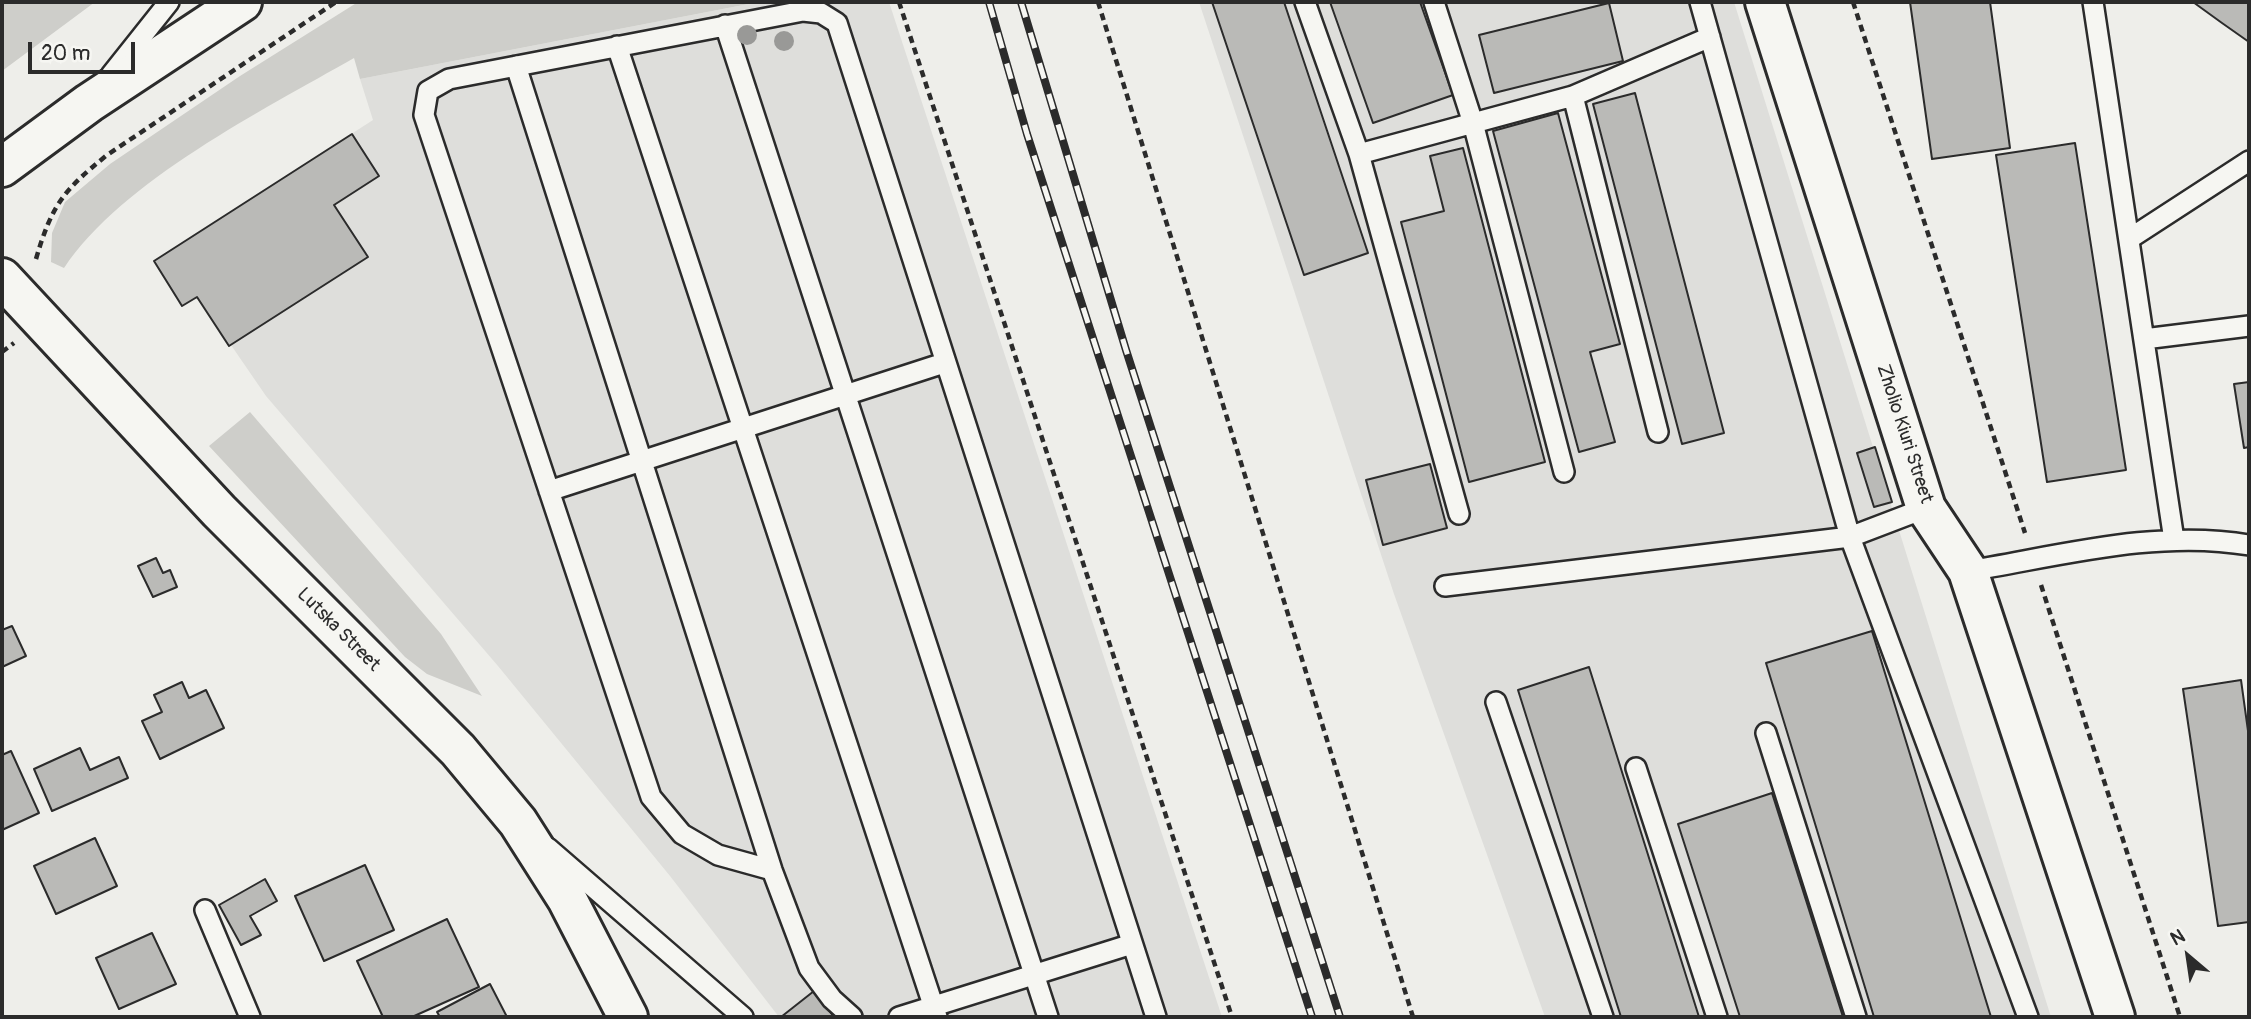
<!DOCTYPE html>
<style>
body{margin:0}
#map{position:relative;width:2251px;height:1019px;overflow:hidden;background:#eeeeea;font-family:Pangolin,sans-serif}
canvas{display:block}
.frame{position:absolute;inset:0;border:4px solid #2b2b2b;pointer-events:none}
.north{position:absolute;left:2153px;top:921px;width:70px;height:70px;-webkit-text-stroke:5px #f6f6f2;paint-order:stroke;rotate:331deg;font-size:19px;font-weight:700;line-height:28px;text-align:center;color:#2b2b2b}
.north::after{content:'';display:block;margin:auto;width:24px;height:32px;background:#2b2b2b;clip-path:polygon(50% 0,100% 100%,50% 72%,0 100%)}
.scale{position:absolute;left:28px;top:42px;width:107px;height:32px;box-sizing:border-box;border:4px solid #2b2b2b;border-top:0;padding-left:9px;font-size:21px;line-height:24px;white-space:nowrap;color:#2b2b2b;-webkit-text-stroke:5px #f6f6f2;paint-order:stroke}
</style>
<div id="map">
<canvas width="2251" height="1019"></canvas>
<div class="frame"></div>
<div class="north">N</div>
<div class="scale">20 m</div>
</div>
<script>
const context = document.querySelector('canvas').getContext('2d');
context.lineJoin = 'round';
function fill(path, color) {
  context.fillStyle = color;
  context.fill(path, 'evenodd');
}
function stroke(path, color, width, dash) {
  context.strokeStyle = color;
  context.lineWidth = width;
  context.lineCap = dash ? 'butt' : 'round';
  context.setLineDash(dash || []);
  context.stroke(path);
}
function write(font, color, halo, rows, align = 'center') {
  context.font = font + ' Pangolin,sans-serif';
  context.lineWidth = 7;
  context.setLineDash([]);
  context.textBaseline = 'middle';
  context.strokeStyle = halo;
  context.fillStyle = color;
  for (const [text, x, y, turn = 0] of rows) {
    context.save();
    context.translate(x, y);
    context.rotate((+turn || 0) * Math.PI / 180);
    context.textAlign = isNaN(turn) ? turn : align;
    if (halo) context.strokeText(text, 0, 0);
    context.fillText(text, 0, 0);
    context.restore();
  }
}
fill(new Path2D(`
 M759,2H889L1222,1017H779L670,876L498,666L266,396L198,297L182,306L154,261L373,120L360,79Z
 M1199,2H1734L2051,1017H1545L1394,594Z`), '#dededb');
fill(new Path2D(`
 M2,2H95L2,71Z
 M358,2H759L360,79L354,58C263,110 122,181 64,268L51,262L52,233L65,202L110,164L240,76Z
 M250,412L441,634L482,696L427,674L405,657L209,446Z`), '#cececa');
const building = new Path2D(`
 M1212,2H1284L1368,253L1304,275Z
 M1330,2H1420L1453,95L1373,123Z
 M1910,2H1990L2010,148L1932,159Z
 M2193,2H2249V42L2222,23Z
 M1609,3L1623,61L1494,93L1479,35Z
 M1635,93L1724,433L1682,444L1593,104Z
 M1558,113L1620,344L1590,352L1615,442L1579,452L1493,131Z
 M352,134L379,176L334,205L368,257L229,346L197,297L182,306L154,261Z
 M2075,143L2126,470L2047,482L1996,155Z
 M1463,148L1545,462L1469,482L1401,222L1444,211L1430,156Z
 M2249,382V447L2244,448L2234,384Z
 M1875,447L1892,502L1874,507L1857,453Z
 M1430,464L1447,528L1383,545L1366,480Z
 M156,558L163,573L170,570L177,587L153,597L138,566Z
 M12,626L26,656L2,667V630Z
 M1872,631L1991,1017H1874L1766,663Z
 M1589,667L1699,1017H1621L1518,690Z
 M2241,680L2249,738V922L2218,926L2183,689Z
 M182,682L189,698L206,690L224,728L160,759L142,721L162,712L154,695Z
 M80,748L90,770L119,757L128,778L52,811L34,769Z
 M11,751L39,813L2,830V755Z
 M1772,793L1843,1017H1740L1678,824Z
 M95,838L117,886L56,914L34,866Z
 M365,865L394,930L324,961L295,896Z
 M265,879L277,901L250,916L261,935L241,945L219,905Z
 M447,919L479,987L412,1017H383L357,961Z
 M152,933L176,984L119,1009L96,958Z
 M490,984L507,1017H440L437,1012Z
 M814,991L834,1017H781Z`);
fill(building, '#babab7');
stroke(building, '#2b2b2b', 2);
const lane = new Path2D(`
 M1305,2L1359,154L1459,514
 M1434,2L1473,123L1564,472
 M1700,2L1850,537L2028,1017
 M2093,2L2174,540
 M725,25L1048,1017
 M617,46L937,1017
 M516,66L772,870L809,968L832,999L852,1017
 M111,75L169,2
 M1573,96L1658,432
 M1359,154L1573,96L1710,37
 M2129,239L2249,161
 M2144,339L2249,326
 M549,491L944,363
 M1968,571C2060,556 2157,529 2249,545
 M1445,586L1850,537L1926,508
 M1496,702L1603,1017
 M1766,733L1856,1017
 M1636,768L1717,1017
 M548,848L743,1017
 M772,870L718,855L682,834L651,797L424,115L428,91L449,79L803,11L821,13L837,23L1156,1017
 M205,910L250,1017
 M899,1017L1132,944`);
const street = new Path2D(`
 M1765,2L1926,508L1968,571L2115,1017
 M2,278L219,511L458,750L518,822L567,899L628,1017`);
const highway = new Path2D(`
 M2,167L89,103L242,2`);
stroke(lane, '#2b2b2b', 24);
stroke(street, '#2b2b2b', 44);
stroke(highway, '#2b2b2b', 44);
stroke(new Path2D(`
 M899,2L1232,1017
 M1098,2L1413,1017
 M1853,2L2025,533
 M36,259C52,204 64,190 107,155L336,2
 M2,352L14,343
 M2041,585L2180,1017`), '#2b2b2b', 4.5, [7, 5]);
stroke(lane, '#f6f6f2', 19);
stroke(street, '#f6f6f2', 38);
stroke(highway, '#f6f6f2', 38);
const rail = new Path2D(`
 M989,2L1027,134L1312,1017
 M1021,2L1126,350L1340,1017`);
stroke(rail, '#2b2b2b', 8);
stroke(rail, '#f6f6f2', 5, [16]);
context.fillStyle = '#999997';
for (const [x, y] of [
 [747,35],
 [784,41]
]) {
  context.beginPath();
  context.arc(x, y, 10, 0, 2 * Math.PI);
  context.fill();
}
write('19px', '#2b2b2b', '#f6f6f2', [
 ["Zholio Kiuri Street",1904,434,72],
 ["Lutska Street",338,630,45]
]);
</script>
